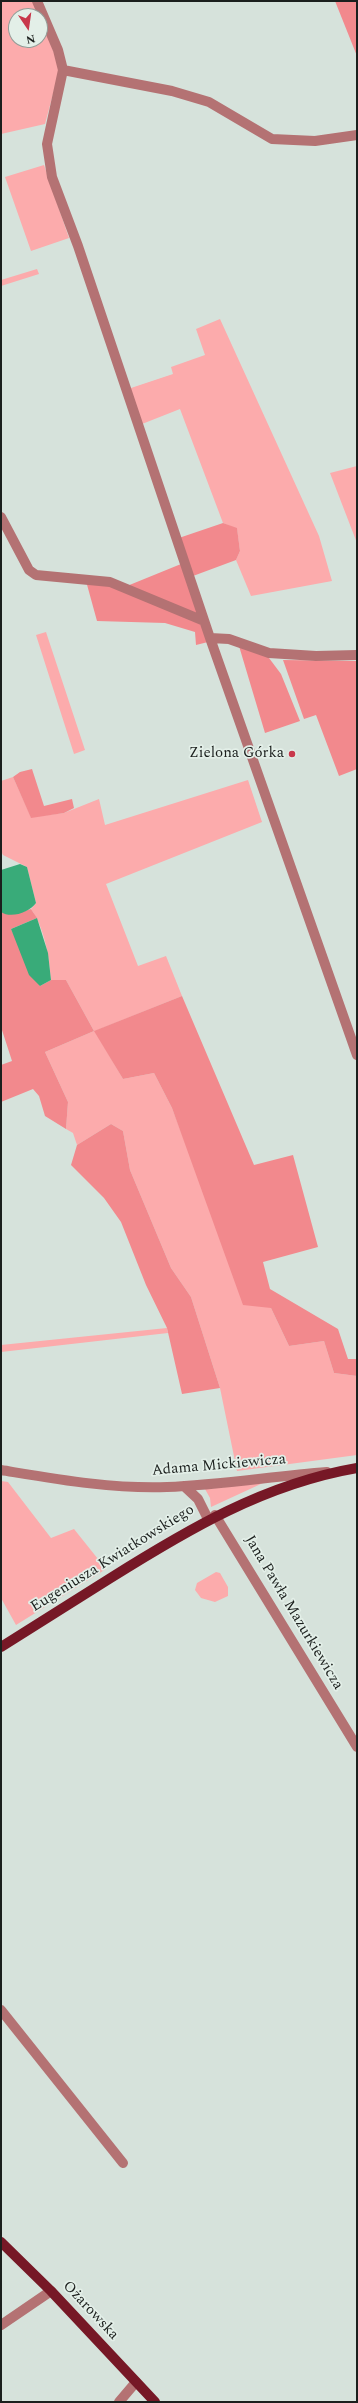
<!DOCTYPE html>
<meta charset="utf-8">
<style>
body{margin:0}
#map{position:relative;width:358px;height:2403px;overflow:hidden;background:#d6e2db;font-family:Spectral,serif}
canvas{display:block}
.frame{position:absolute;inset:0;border:2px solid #1b1f1d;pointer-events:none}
.north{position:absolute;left:8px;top:8px;width:40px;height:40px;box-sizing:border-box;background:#e3efe8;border:1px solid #939c97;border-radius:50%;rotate:167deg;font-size:11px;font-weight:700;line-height:16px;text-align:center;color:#1b1f1d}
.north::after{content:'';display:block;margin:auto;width:14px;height:18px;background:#c8384b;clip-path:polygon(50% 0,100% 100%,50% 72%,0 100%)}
</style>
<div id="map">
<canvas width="358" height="2403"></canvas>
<div class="frame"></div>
<div class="north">N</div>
</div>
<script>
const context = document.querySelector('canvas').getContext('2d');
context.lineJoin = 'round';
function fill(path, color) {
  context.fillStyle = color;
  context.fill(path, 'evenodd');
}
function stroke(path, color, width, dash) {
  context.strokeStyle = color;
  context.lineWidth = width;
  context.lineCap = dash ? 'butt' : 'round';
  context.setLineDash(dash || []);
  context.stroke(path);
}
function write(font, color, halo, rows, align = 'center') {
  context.font = font + ' Spectral,serif';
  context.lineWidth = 3.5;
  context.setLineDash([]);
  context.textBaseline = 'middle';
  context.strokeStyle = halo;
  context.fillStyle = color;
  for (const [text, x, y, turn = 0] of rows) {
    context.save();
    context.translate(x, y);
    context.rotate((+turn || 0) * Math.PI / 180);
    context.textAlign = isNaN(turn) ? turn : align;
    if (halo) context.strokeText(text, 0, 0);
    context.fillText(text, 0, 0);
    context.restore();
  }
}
fill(new Path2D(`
 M1,1H33L40,16H16V40H40V17L60,68L45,124L1,134Z
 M44,165L69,238L31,251L5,177Z
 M37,269L39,274L1,286V280Z
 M220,319L319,536L332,581L251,596L236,560L240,551L237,529L223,523L180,409L142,424L128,389L173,374L171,367L205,355L196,329Z
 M357,466V543L330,473Z
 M46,632L85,750L74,754L36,635Z
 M13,777L31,817L64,813L99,799L105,825L248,780L262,822L106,884L138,966L166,956L182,996L95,1031L123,1079L154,1073L172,1108L199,1179L271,1308L289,1346L324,1341L334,1373L357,1376V1455L237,1471L220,1388L191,1297L171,1268L130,1170L123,1131L111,1124L77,1145L73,1133L66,1129L68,1102L45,1052L94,1031L66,980H51C49,957 45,929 31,909L36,903L27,867L3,855L1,851V781Z
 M167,1328L168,1333L1,1352V1345Z
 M1,1481L8,1482L51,1538L74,1529L106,1569L16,1625L1,1598Z
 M263,1483L211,1507L210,1498L205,1489Z
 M216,1572L220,1573L228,1587V1596L215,1602L201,1598L195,1590L197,1583Z`), '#fcabac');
fill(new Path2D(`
 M335,1H357V56Z
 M223,523L237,528L240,551L236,560L193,576L198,615L127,586L181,564L173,540Z
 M86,581L109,584L202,623L208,642L196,645L195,632L165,623L97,621Z
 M239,646L266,654L281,674L300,721L265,733Z
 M283,660L356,661L357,769L339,776L316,715L304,719Z
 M32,769L44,806L72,799L74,808L64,813L31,818L13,777L20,772Z
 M31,909L37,918L11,929L40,986L51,980H66L94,1031L182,996L254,1165L293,1155L318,1247L263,1262L270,1289L338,1329L348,1359H357V1376L334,1373L324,1341L289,1346L271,1308L243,1305L172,1108L154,1073L123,1079L94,1031L45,1052L68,1102L66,1129L45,1116L39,1096L33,1089L1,1102V1065L12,1061L1,1027V912L13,914Z
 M111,1124L123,1131L130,1170L171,1268L191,1297L220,1388L182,1394L167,1328L146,1285L121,1222L104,1198L71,1165L77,1145Z`), '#f2898d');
fill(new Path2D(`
 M20,864L27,867L36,903C30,912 11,919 1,912V870Z
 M37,918L48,953L51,980L40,986L29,975L11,929Z`), '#39ab79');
stroke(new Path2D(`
 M37,1L58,50L63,70L47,144L52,177L78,246L210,638L357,1055
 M63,70L172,91L209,102L272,139L315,141L357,135
 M1,517L29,570L36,575L110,582L204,621
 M210,638L229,639L269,653L316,656L357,655
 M1,1470C56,1479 111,1489 167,1487C220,1485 274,1476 327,1472
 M184,1486L198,1499L208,1519
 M215,1515L357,1747
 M1,2010L123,2163
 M1,2325L51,2291
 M119,2402L136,2382`), '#b47273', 10);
stroke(new Path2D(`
 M1,1647C37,1624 73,1602 109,1579C187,1530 264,1484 357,1468
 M1,2242L51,2291L155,2402`), '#761826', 10);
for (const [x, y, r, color] of [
 [292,754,4,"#c8384b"]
]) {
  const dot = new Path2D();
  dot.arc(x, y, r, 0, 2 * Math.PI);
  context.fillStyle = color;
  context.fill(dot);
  stroke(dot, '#e3efe8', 1.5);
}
write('15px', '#1b1f1d', '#e3efe8', [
 ["Zielona Górka",284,754]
], 'right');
write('15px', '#1b1f1d', '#e3efe8', [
 ["Adama Mickiewicza",219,1466,-5],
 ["Eugeniusza Kwiatkowskiego",113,1559,-32],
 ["Jana Pawła Mazurkiewicza",293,1613,59],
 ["Ożarowska",90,2311,47]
]);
</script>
